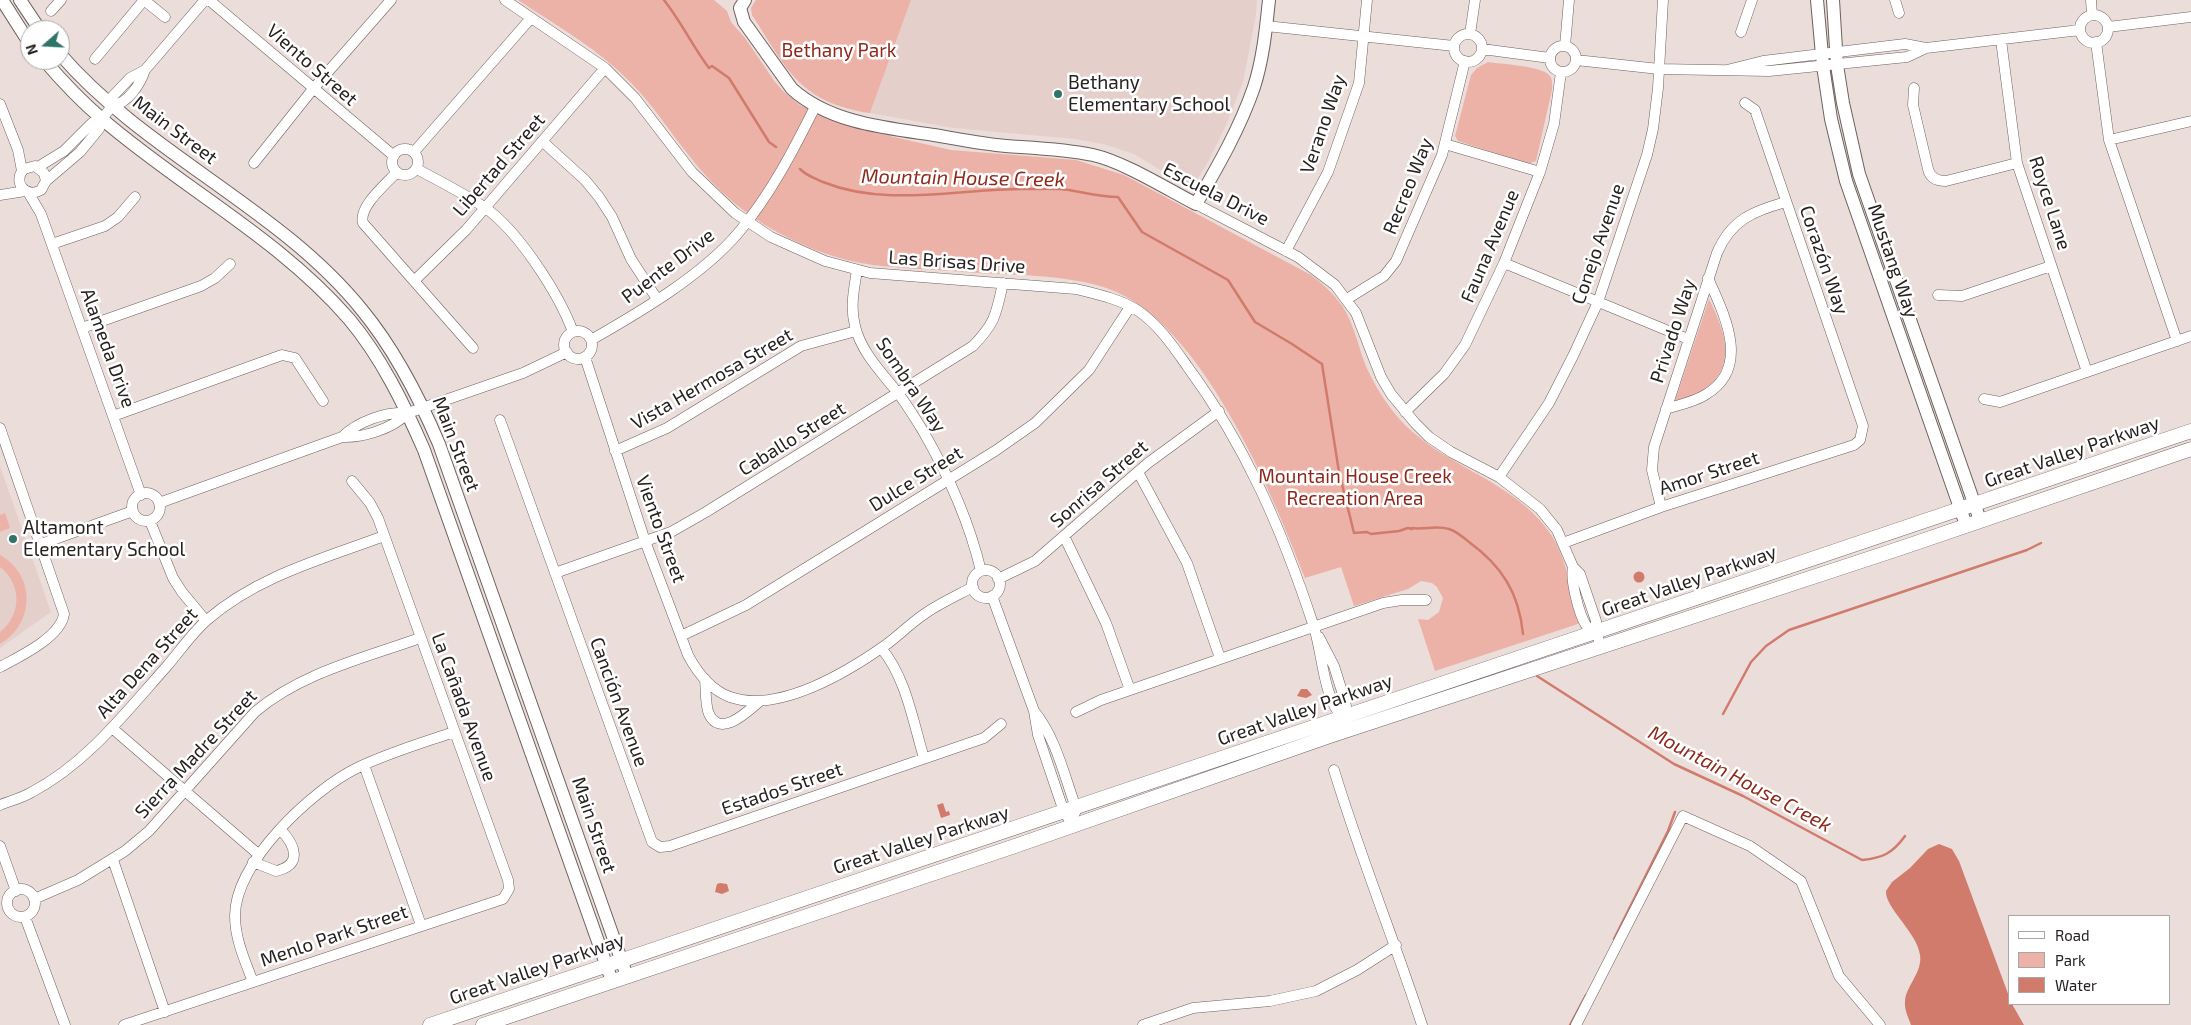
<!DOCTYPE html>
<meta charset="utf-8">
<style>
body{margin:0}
#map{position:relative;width:2191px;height:1025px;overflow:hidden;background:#ebddda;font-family:"Exo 2",sans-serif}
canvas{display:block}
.legend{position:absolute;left:2008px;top:915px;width:162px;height:90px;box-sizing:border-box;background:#fff;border:1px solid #a9a7a6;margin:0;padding:6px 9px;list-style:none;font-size:15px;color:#272221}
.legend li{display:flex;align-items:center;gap:10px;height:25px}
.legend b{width:25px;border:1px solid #a9a7a6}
.north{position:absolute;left:20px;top:20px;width:50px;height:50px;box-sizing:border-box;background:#fff;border:1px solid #a9a7a6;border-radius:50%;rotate:251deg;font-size:14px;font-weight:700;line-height:20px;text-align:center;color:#272221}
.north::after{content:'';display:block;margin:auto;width:18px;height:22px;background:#2f7468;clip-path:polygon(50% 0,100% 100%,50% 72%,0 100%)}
</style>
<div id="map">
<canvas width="2191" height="1025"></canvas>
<ul class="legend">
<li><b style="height:6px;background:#fff"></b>Road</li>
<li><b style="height:14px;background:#ecb2a7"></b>Park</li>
<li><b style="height:14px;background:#d17b6d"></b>Water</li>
</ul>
<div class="north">N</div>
</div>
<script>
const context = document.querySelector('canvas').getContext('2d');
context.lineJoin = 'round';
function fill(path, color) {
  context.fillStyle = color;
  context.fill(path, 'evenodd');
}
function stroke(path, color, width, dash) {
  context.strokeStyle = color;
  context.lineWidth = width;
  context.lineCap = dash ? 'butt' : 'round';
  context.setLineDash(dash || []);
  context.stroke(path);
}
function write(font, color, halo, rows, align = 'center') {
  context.font = font + ' "Exo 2",sans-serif';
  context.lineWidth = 5;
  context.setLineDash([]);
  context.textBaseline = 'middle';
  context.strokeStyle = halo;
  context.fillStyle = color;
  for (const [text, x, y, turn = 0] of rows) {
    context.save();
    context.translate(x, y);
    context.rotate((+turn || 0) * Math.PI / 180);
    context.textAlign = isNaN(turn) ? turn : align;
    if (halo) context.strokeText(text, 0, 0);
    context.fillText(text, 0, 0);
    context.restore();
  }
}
fill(new Path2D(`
 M911,0H1257L1256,15L1243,82L1227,123L1207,164L1194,184L1187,186L1134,154L1103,144L1075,139L953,128L870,113Z
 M0,466L51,612L0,648Z`), '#e5cfcb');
fill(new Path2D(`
 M518,0H714L727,11L731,22L745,38L775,82L785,93L800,105L828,119L863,130L951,150L1076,160L1124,175L1311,275C1323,284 1334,294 1343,307C1354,325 1358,345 1365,364C1372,380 1381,396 1392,410C1434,466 1514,477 1552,536C1566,558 1573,597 1581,623L1435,671L1418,619L1428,620L1439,612L1443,598L1437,587L1432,583L1421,581L1408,589L1354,606L1341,567L1305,578C1272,492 1201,322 1109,289C1067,274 1008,275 962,272C933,269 903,269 873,265C841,261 807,248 779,233C745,215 715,189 691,158C671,134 654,106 632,84C600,50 557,26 518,0Z
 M756,0H911L870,113C859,112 850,109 839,106C792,90 778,54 752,15L751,8Z
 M1488,62C1500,64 1542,66 1549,75C1553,79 1552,85 1552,90L1536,161L1528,164L1458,141L1455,136L1471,75L1477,68Z
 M1709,299C1725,332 1739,366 1702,391C1694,397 1683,400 1674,404Z
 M5,513L10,528L0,532V515Z
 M0,555C36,575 35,624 0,644V632C22,615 22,584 0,567Z`), '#ecb2a7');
fill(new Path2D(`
 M1633.5 577a5.5 5.5 0 1 1 11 0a5.5 5.5 0 1 1-11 0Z
 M1301,689H1307L1312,695L1306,698L1297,696Z
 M943,803L946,812L949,811L950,815L941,818L937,805Z
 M1939,844L1952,849L1959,861L2010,999V1004H2012L2024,1025H1911C1909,1019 1904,1009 1905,1002C1905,987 1923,972 1920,955C1917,932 1885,908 1886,891L1892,882L1910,868L1928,849Z
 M720,883L727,884L729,891L722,894L715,892L717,884Z`), '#d17b6d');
stroke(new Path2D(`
 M664,0C682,23 693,47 709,68L712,66L729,78L769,142L776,147
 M800,169C807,176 814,178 823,182C887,208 960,188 1027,189C1041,189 1056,188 1069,190C1086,193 1101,197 1118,197L1142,232L1228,280L1255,322L1292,344L1322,364L1339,472L1354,533L1367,532L1371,534L1399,531L1408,528L1412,529V528C1424,530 1436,525 1449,529C1456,531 1463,537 1469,542C1502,566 1519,593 1523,634
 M1537,676L1674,764L1743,796L1862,860C1882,858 1892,854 1905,836
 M1723,714L1751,662L1766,646L1789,630L2027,550L2041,543
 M1614,939L1668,831L1675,812
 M1570,1025L1586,995`), '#d17b6d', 2.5);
const minor = new Path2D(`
 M144,0L165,17
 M209,0L394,156
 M505,0L605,68L635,98L692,172L735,213L771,237L825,261L870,273L1076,289C1096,294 1120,299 1137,310C1158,324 1173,346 1187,366C1246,446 1282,530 1313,624C1323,653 1322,694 1342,717
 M1895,0L1899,13
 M2091,0L2092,15
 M51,11L61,0
 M2080 29a14 14 0 1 1 28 0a14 14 0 1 1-28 0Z
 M1266,26L1454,46
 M2108,27L2191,17
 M1741,32L1752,0
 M1470,34L1475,0
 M1454 48a14 14 0 1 1 28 0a14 14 0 1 1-28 0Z
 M2001,40L2017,163L2087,372
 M2096,42L2109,140L2177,341
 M1565,46L1569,0
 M1550 59a13 13 0 1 1 26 0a13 13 0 1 1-26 0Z
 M1482,49L1550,58
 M95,59L144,0
 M1576,60L1659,69L1769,71L1907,57L1926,48
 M1727,70L1763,61L1905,44L1926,48L2080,30
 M1914,88L1913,105L1928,169C1930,178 1937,181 1946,181L2017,163
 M0,104L18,150L22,171
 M112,106C128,103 140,85 145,70L205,0
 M2109,140L2191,121
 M542,141L585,180L599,197L612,217L631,259L657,299
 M1445,144L1540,172
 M392 162a13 13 0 1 1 26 0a13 13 0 1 1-26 0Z
 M414,152L531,18
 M254,163L313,89L391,0
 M38,167L64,151L92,123L102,119
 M417,169C439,181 463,193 484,207C518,230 559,294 573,332
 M397,172C386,184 358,207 363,223L473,348
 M46,181L44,173L35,166L24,169C12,181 25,199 41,190L46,181L80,152L99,129L102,119L112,106V97L130,78L145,70
 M28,192L41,214L141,495
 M0,195L25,191
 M1196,204L1298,257L1335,285L1356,313L1381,377L1391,394L1415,423L1429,437L1451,452L1499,477L1540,509L1557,530L1573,567L1580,574L1596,621V632L1601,647
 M52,244L105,226L118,217L135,197
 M1286,251L1328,172L1359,83L1367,0
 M1504,263L1688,339
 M857,270C854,289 850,307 855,326C861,352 882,373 898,393C907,405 915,418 923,431C949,476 969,521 981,571
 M415,280L466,230L605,68
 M1938,295L1962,296L2051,266
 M1347,299L1384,276L1396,261L1442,155L1465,61
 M82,328L201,286L215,278L230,264
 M564 345a14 14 0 1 1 28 0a14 14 0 1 1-28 0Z
 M591,340C640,312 703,275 739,232C771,194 794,149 816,105
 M585,357L645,541L688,655C697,672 711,690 730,697C779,714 849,671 887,644C899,635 910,624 923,615C938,604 956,596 973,587
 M1984,399L2000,402L2191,336
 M1666,409C1678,405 1694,402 1705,395C1752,368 1724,314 1708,278
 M1405,412L1444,374L1465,345L1504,263L1540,172L1554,124L1561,72
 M113,416L282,355L295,358L323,401
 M500,420L652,842L660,847L670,846L984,738L1001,724
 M0,428L64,614C61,637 19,657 0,667
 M342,437C357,422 386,411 408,413
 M615,451L667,428L801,346L856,331
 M1138,472L1187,563L1220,658
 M1499,477L1549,403L1573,356L1598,302L1647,155L1653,129L1658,88L1663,0
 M132 507a14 14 0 1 1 28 0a14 14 0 1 1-28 0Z
 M159,503L342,437C363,438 392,429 408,413L523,373L567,352
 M1661,507L1652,470L1654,447L1717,253C1731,220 1753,211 1786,202
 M150,521L173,578L182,592L206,621
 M1064,536L1106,623L1130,690
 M1563,543L1661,507L1854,445L1860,440L1863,426L1755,110L1745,103
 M41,544L133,511
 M1573,567C1570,579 1579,615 1586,625C1588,628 1593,630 1596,632
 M972 584a14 14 0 1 1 28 0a14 14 0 1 1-28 0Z
 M555,573L671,532L706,512L973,346C996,322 996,314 1003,283
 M998,579L1035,561L1148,463L1219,411
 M992,596L1034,711L1038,735L1064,812L1074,826
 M681,636L746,605L995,451L1035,423L1089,370L1130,307
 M1319,637L1334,666L1345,701L1346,706L1342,717
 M881,648C906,677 913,722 924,758
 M705,679C706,689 705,705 709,714C721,739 749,710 760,701
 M1034,711C1056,738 1064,775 1076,808L1075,813
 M1076,712L1101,700L1383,603L1402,600H1426
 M112,728L258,854
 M364,765L421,925
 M1334,770C1360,856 1394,939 1422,1025
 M0,805C10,801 22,798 32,792C87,763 126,712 167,666C180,651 192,633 207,620C258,576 322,559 384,536
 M0,846L16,891
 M113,860L165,1012
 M253,862L276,871C303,865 295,845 281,830
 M7 903a14 14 0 1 1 28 0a14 14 0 1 1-28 0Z
 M34,899L78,880L125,851L149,831L255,712C301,673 364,658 420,638
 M25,917L65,1025
 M253,982C245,961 235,939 235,916C235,862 312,790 357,768C388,753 422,743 454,732
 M124,1025L503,899L509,889L508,880L378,518L370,503L352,481
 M1143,1025L1193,1008L1270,1001L1316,991L1357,970L1396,945
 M1576,1025L1683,816L1750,846L1801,881L1839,976L1880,1025`);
const tertiary = new Path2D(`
 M2,0L30,44
 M20,0L40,30
 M745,0L740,8L744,22L792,89C830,123 886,128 934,135C958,139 982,144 1006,146C1035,148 1065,149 1093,155C1124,162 1167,189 1196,204C1218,166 1240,128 1254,87C1263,59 1266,29 1269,0
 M1817,0L1823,66L1831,119L1846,181L1966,525
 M1833,0L1837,65L1843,103L1859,174L1980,520
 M60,54C146,154 280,208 362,310C395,350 419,397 439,444L627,976
 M44,60C62,81 81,101 102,119C182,188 279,238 349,319C381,357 404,404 424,450L612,981`);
const secondary = new Path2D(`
 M430,1025L2191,431
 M483,1025L1015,846L1330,736L1901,548L2191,449`);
stroke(minor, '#6d625f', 11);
stroke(tertiary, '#6d625f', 14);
stroke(secondary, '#6d625f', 15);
stroke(minor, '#fff', 10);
stroke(tertiary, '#fff', 12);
stroke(secondary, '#fff', 14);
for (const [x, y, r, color] of [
 [1058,94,5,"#2f7468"],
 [13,539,5,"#2f7468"]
]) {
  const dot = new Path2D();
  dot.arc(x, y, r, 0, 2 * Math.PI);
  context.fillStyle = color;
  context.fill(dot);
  stroke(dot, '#fff', 2);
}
write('19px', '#8e271b', '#fff', [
 ["Bethany Park",839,51],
 ["Mountain House Creek",1355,477],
 ["Recreation Area",1355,499]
]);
write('19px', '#272221', '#fff', [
 ["Viento Street",312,65,41],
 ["Verano Way",1323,124,-71],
 ["Main Street",175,130,37],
 ["Libertad Street",499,165,-49],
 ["Recreo Way",1408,186,-68],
 ["Escuela Drive",1216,194,27],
 ["Royce Lane",2050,203,72],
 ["Conejo Avenue",1598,244,-71],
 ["Fauna Avenue",1490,246,-67],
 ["Corazón Way",1824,260,71],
 ["Mustang Way",1893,261,71],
 ["Las Brisas Drive",957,262,4],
 ["Puente Drive",668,266,-37],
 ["Privado Way",1673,331,-72],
 ["Alameda Drive",108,348,70],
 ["Vista Hermosa Street",712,379,-30],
 ["Sombra Way",911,385,56],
 ["Caballo Street",792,439,-32],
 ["Main Street",456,444,69],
 ["Great Valley Parkway",2072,452,-19],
 ["Amor Street",1709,473,-18],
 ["Dulce Street",916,479,-32],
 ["Sonrisa Street",1099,484,-41],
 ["Viento Street",661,529,70],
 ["Great Valley Parkway",1689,581,-19],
 ["Alta Dena Street",147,663,-48],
 ["Canción Avenue",619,702,70],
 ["La Cañada Avenue",464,707,70],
 ["Great Valley Parkway",1305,710,-19],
 ["Sierra Madre Street",196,754,-47],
 ["Estados Street",782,789,-19],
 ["Main Street",594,825,71],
 ["Great Valley Parkway",921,840,-18],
 ["Menlo Park Street",334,936,-19],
 ["Great Valley Parkway",537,969,-19]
]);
write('19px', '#272221', '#fff', [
 ["Bethany",1068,83],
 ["Elementary School",1068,105],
 ["Altamont",23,528],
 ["Elementary School",23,550]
], 'left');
write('italic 20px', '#8f291c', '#fff', [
 ["Mountain House Creek",963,178,1],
 ["Mountain House Creek",1740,779,28]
]);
</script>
